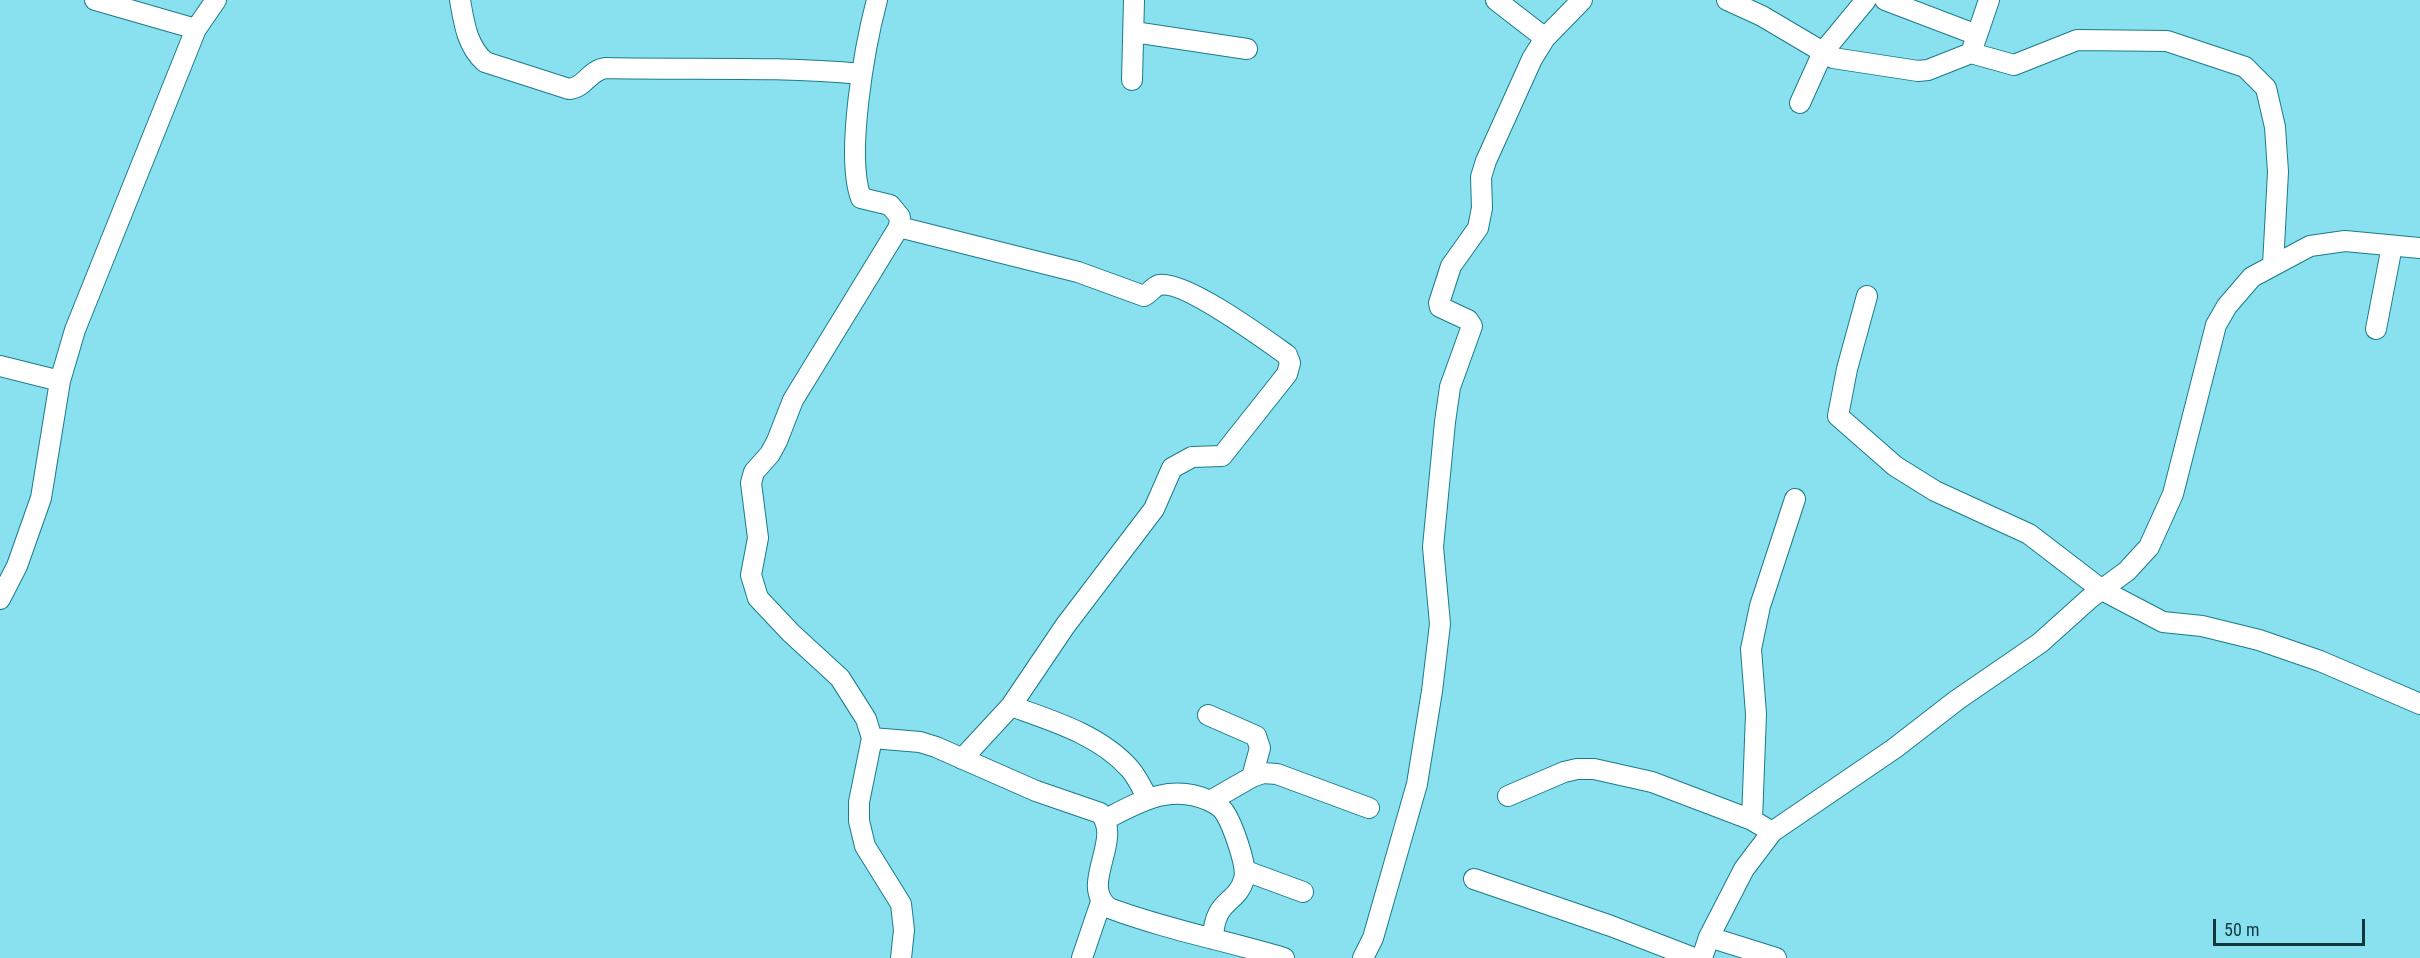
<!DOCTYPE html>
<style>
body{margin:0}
#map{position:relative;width:2420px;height:958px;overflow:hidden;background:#89e0ef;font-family:"Roboto Condensed",sans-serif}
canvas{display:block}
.scale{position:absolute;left:2213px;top:919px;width:152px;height:27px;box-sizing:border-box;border:3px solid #12383d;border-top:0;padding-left:8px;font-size:18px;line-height:21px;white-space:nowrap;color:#12383d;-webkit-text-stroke:4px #89e0ef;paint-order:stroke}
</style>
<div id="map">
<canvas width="2420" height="958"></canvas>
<div class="scale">50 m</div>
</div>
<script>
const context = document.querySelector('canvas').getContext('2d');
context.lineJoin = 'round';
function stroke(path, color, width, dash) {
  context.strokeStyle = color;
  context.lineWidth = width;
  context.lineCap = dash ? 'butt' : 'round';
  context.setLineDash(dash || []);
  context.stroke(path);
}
const minor = new Path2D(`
 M95,0L196,29
 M460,0C464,23 467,46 485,62L569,89C585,88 589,70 606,68C691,70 776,66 861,74
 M877,0C865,45 845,155 861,198L890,205L900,217L899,227L793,400L777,441L770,454L754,472L751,483L758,538L751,575L758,598L791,633L840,678L866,719L872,738L859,802V821L865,846L901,904L904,930L901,958
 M1727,0L1762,16L1833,58L1918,71L1928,70L1971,53L2014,65L2077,40L2167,41L2245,67L2266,88L2275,127L2278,172L2273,265
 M1885,0L1977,35
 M1134,32L1247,49
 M1545,38L1582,0
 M1973,47L1989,0
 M1132,80L1134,0
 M1800,103L1823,52L1866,0
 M899,227L1078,272L1144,296C1150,293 1153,287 1159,285C1183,279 1266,340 1287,355L1290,363L1287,374L1222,456L1192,457L1172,468L1154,509L1065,626L1011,706L962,759
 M1867,296L1847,369L1838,416L1895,466L1935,491L2029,534L2102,590L2163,622L2202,626L2259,640L2320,661L2420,704
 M2376,329L2392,246
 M0,366L60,381
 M0,599L17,566L41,498L60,381L75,330L196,29L216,0
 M1011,706C1053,721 1100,735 1130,769C1137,777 1142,788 1147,797
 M1208,715L1256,736L1260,748L1252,777
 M872,738L920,742L936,747L1036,791L1100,813C1124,840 1078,885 1109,908C1168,930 1224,940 1284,958
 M1508,796L1564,772L1577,769H1594L1652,782L1752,820
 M1210,801C1215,804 1222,807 1225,813C1232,824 1248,866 1244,879C1237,905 1214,898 1213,939
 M1106,819C1141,801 1171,783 1210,801L1252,777L1263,773L1277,774L1369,808
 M1772,832L1752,820L1756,714L1751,649L1760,606L1795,499
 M1246,871L1303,892
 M1474,879L1611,926L1694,958
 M1709,937L1776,958
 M1082,958L1101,902
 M1363,958L1373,938L1417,784L1432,691L1440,624L1433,547L1445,422L1450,387L1472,326L1468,320L1440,307L1439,303L1451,266L1478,228L1482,208L1481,177L1486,161L1532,59L1545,38L1496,0
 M1702,958L1709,937L1744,869L1772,832L1895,748L1957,700L2040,643L2089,599L2127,571L2149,547L2173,494L2216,325L2227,306L2252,277L2310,246L2345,241L2420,248`);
stroke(minor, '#1a7c8a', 22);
stroke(minor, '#fff', 20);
</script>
